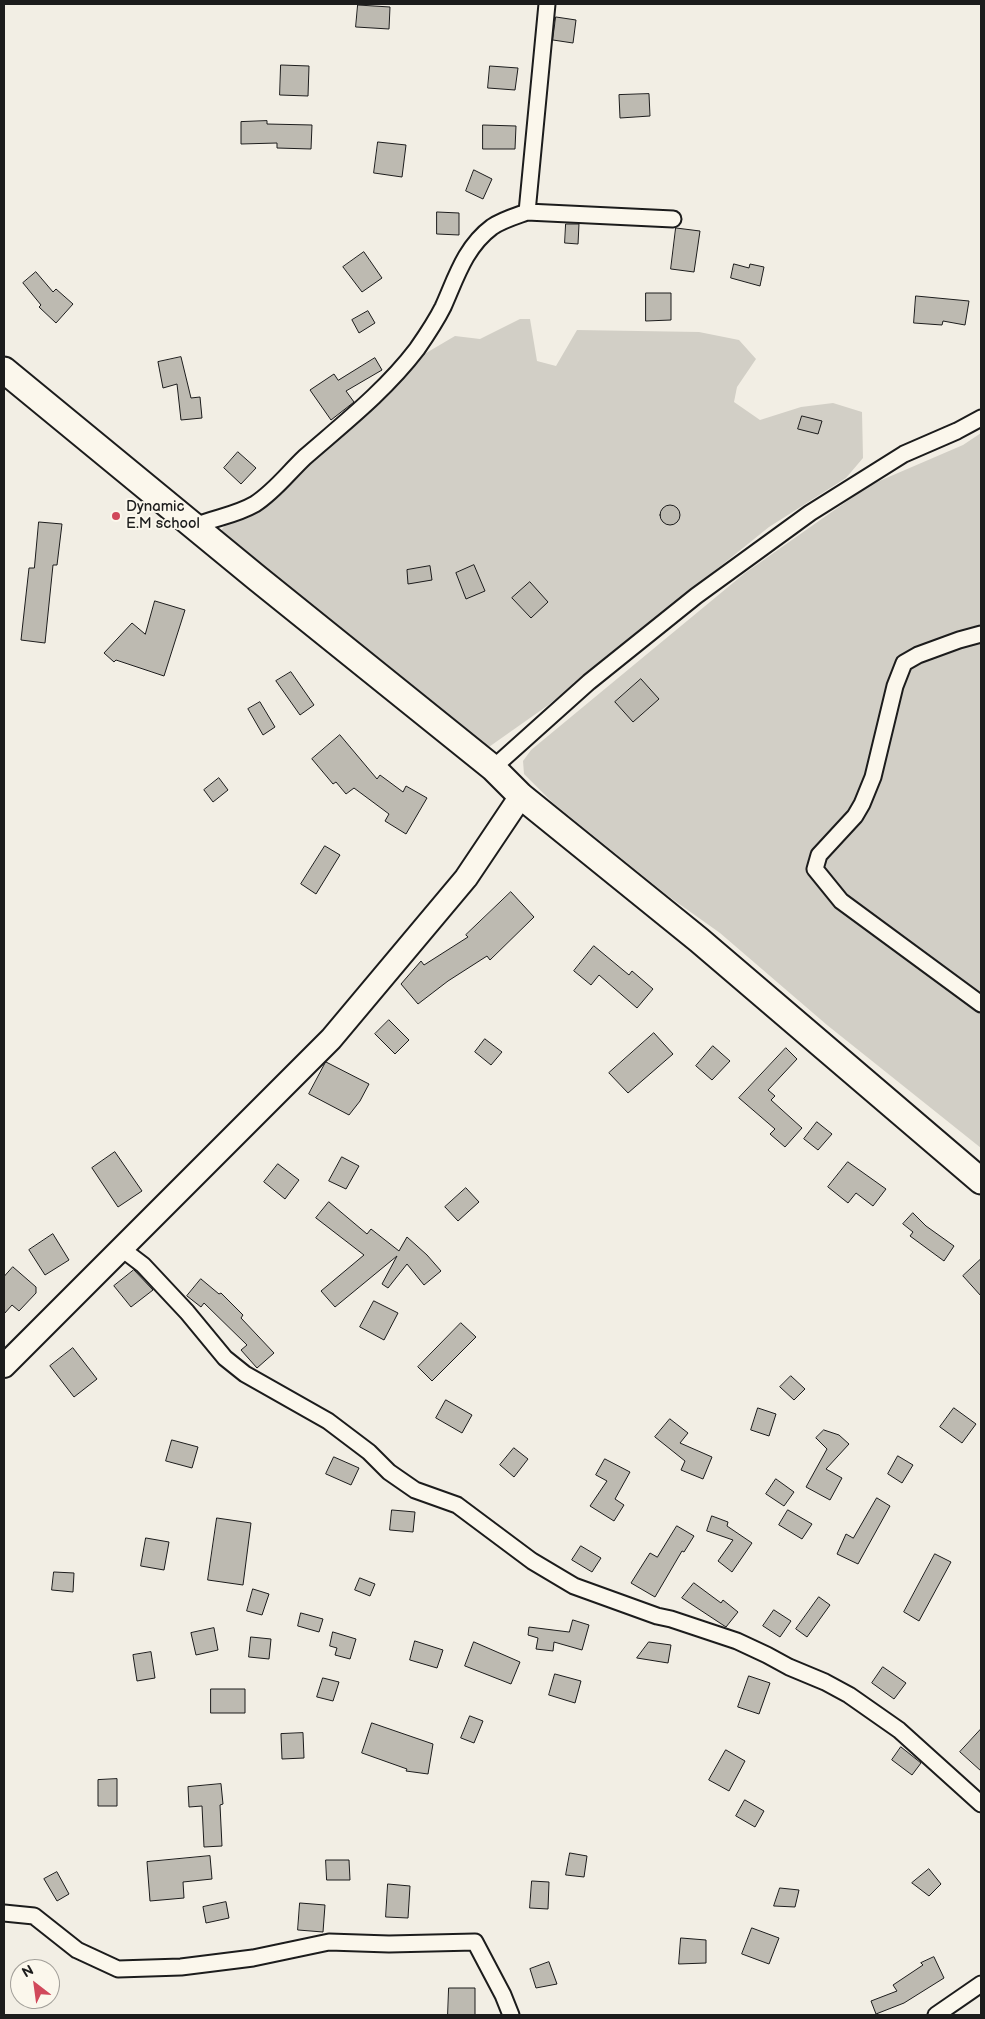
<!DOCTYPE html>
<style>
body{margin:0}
#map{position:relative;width:985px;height:2019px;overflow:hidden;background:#f2eee4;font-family:"Balsamiq Sans",sans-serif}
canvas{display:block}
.frame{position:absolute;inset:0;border:5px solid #1c1c1c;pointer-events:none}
.north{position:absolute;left:10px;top:1959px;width:50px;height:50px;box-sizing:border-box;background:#fbf7ec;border:1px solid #a29f99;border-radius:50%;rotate:330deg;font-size:14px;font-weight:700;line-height:20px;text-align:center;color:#1c1c1c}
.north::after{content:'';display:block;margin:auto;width:18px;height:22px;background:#d1495b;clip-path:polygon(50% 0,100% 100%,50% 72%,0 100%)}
</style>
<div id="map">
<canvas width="985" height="2019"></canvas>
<div class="frame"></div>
<div class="north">N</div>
</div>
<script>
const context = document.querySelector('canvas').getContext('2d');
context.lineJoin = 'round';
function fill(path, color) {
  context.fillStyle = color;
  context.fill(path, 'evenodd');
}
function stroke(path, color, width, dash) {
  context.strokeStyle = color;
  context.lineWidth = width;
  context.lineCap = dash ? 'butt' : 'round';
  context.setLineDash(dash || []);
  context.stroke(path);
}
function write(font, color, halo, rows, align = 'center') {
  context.font = font + ' "Balsamiq Sans",sans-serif';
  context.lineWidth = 4;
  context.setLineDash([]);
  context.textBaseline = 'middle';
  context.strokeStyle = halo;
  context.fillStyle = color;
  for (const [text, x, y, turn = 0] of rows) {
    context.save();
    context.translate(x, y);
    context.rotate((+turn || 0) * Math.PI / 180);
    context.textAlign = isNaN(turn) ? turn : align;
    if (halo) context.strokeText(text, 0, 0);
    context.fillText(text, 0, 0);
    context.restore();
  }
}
fill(new Path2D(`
 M520,319H530L537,361L556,366L577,330L699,332L739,340L756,359L737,387L734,402L760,420L801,407L833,403L862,412L863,458L846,478L769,527L547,706L486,749L220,532L226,524L251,511L421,356L455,336L480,339Z
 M981,433V1148L827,1025L720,933L668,896L553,803L524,774L523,761L531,750L745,573L870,485L963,445Z`), '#d2cfc6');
const building = new Path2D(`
 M358,5L390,7L389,29L356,27Z
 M556,17L576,20L573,43L553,40Z
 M281,65L309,66L308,96L280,95Z
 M490,66L518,68L515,90L488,88Z
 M649,94L650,116L620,118L619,95Z
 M267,121V124L312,125L311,149L277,148V143L241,144V122Z
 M483,125L516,126L515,149H483Z
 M378,142L406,145L402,177L374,173Z
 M474,170L492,179L483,199L466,191Z
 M437,212L459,213V235L437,234Z
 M566,224H579L578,244L565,243Z
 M676,228L700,231L694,272L671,269Z
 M364,252L382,278L362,292L343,267Z
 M734,264L749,268L750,264L764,267L760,286L731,278Z
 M36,272L53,292L56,289L73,304L56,323L39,307L41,305L23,283Z
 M646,293H671V320L646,321Z
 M916,296L969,301L965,325L943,321L942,325L914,323Z
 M368,311L375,323L359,333L352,320Z
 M181,357L191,398L200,397L202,418L181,420L177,384L163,388L158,362Z
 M375,358L382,370L346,391L354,402L331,420L310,390L334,374L338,380Z
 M802,416L822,421L818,434L798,429Z
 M238,452L256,468L241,484L224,468Z
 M660 515a10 10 0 1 1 20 0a10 10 0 1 1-20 0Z
 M39,522L62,524L57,565H53L45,643L21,640L29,568H34Z
 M474,565L485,591L466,599L456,573Z
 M430,566L432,580L408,584L407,570Z
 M530,582L548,602L531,618L512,598Z
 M155,601L185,610L164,676L116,660L114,662L104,653L132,623L145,634Z
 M291,672L314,705L300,715L276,681Z
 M641,679L659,699L633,722L615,702Z
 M260,702L275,727L263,735L248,709Z
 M340,735L377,779L380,775L403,792L406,786L427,798L406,834L385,821L389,814L354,788L346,794L336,782L333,784L312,759Z
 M219,778L228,790L213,802L204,790Z
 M325,846L340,855L316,894L301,884Z
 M511,892L534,917L490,960L487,956L448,981L418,1004L401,984L421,961L424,965L468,937L466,935Z
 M594,946L629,975L632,971L653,989L637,1008L599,975L591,985L574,971Z
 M389,1020L409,1040L395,1054L375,1034Z
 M654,1033L673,1054L628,1093L609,1073Z
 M485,1039L502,1052L491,1065L475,1052Z
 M713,1046L730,1061L712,1080L696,1066Z
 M786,1048L797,1059L768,1090L775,1096L771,1100L802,1128L785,1147L770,1134L775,1129L739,1098Z
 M326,1062L369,1084L360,1101L349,1115L309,1094Z
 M817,1122L832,1134L818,1150L804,1139Z
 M115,1152L142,1191L118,1207L92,1168Z
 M342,1157L359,1166L346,1189L329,1181Z
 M848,1162L886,1189L873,1206L856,1193L848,1203L828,1187Z
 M278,1164L299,1180L285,1199L264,1182Z
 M466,1188L479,1202L458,1221L445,1207Z
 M329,1202L367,1234L371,1229L399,1251L407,1237L427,1255L441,1271L424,1285L407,1264L388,1288L382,1284L397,1256L335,1307L321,1291L364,1255L316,1218Z
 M913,1213L926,1226L954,1246L944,1261L910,1236L913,1232L903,1224Z
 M53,1234L69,1260L45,1275L29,1250Z
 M981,1259V1296L963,1276Z
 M13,1267L36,1287V1293L19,1311L12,1305L4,1314V1277Z
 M134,1270L153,1290L131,1307L114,1286Z
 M201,1279L219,1294L221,1293L243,1315L241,1318L274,1353L257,1368L241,1350L247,1345L204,1303L201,1307L187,1296Z
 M374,1301L398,1313L384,1340L360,1327Z
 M461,1323L476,1337L432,1381L418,1367Z
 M73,1348L97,1379L74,1397L50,1366Z
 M791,1376L805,1389L794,1400L780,1387Z
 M446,1400L472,1415L462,1433L436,1418Z
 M758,1408L776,1414L769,1436L751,1430Z
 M954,1408L976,1424L962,1443L940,1427Z
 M670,1419L688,1433L680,1443L712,1457L703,1479L681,1470L685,1461L655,1437Z
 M824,1430L839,1435L849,1444L826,1469L842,1478L830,1500L806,1487L827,1449L816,1438Z
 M172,1440L198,1447L192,1468L166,1461Z
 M514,1448L528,1459L514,1477L500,1465Z
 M898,1456L913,1465L902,1483L888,1474Z
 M334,1457L359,1468L351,1485L326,1474Z
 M605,1459L630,1472L615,1499L624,1505L614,1521L590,1506L607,1481L596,1475Z
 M776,1479L794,1492L784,1506L766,1494Z
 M877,1498L890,1506L858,1564L837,1554L846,1534L853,1538Z
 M392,1510L415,1512L413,1532L390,1530Z
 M788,1510L812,1524L802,1539L779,1525Z
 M712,1516L728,1522L727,1526L752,1543L732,1572L718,1561L733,1540L707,1531Z
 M217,1518L251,1523L243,1585L208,1580Z
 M677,1526L694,1536L684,1552L682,1551L655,1597L631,1583L650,1553L657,1557Z
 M146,1538L169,1542L164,1570L141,1566Z
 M581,1546L601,1558L592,1572L572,1560Z
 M935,1554L951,1562L919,1621L904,1612Z
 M54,1572L74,1573L73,1592L52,1590Z
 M360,1578L375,1584L370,1596L355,1590Z
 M694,1583L721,1603L723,1600L738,1612L726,1627L682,1598Z
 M253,1589L269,1594L262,1615L247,1611Z
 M819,1597L830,1605L807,1637L796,1629Z
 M774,1610L791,1621L780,1637L763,1626Z
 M301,1613L323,1619L319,1632L298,1626Z
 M573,1620L589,1625L582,1650L554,1642L553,1651L536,1649L538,1638L528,1635L529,1627L569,1632Z
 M214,1628L218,1650L196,1655L191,1633Z
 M333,1632L356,1639L350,1659L335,1655L337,1648L330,1646Z
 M251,1637L271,1639L269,1659L249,1657Z
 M415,1641L443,1650L437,1668L410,1660Z
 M474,1642L520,1662L511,1684L465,1666Z
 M649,1642L671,1645L668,1663L637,1658Z
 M151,1652L155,1678L137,1681L133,1655Z
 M883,1667L906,1683L894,1699L872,1683Z
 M555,1674L581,1681L575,1703L549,1695Z
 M749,1676L770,1683L759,1714L738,1707Z
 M323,1678L339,1682L333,1701L317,1697Z
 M211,1689H245V1713H211Z
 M470,1716L483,1721L474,1743L461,1738Z
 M372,1723L433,1744L428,1774L406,1771L407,1769L362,1753Z
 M981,1729V1771L960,1752Z
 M303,1733L304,1758L282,1759L281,1734Z
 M901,1747L921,1763L912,1775L892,1760Z
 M726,1750L745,1761L729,1791L709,1780Z
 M117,1779V1806H98V1780Z
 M221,1784L223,1804L220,1805L222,1846L204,1847L202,1806L189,1807L188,1787Z
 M745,1800L764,1811L755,1827L736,1816Z
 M570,1853L587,1856L584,1877L566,1875Z
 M210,1856L212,1879L183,1882L184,1898L150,1901L147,1862Z
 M326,1860H349L350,1880H327Z
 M929,1869L941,1884L929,1896L912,1883Z
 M57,1872L69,1894L57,1901L44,1879Z
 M532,1881L549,1882L548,1909L530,1908Z
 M388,1884L410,1886L408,1918L386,1917Z
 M780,1888L799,1890L795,1907L774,1906Z
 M226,1902L229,1918L206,1923L203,1907Z
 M300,1903L325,1905L323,1932L298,1930Z
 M752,1928L779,1938L769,1964L742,1954Z
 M681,1938L706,1940V1963L679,1964Z
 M934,1957L944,1978L904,2003L876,2014L871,2001L897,1991L893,1985L923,1965L921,1963Z
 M549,1962L557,1984L536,1988L530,1969Z
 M449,1988H475V2015H448Z`);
fill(building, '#bdbab1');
stroke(building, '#1c1c1c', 1);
const street = new Path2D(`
 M547,4L527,212L673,219
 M195,526C216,517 234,516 255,504C275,491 288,473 305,457C344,423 385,391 417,349C426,336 436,321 443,307C456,278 465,247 492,227C502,220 516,216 527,212
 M981,634L959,640L918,655L904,663L895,686L873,777L862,804L855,816L819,855L815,869L841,901L981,1004
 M493,768L589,682L696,596L810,513L904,454L957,431L981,418
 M122,1249L143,1265L187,1312L225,1358L245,1374L328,1421L369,1452L389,1472L415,1490L457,1505L532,1561L574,1586L657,1616L671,1619L737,1641L767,1655L789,1667L825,1682L849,1695L899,1730L981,1804
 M4,1913L34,1916L77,1950L118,1969L181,1967L253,1958L329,1942L389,1944L475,1942L503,1995L511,2015
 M936,2015L981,1984`);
const secondary = new Path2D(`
 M4,1366L331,1039L466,878L521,796`);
const primary = new Path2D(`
 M4,370L257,578L493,768L521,796L699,940L981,1181`);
stroke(street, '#1c1c1c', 19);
stroke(secondary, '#1c1c1c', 26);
stroke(primary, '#1c1c1c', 29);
stroke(street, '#fbf7ec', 15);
stroke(secondary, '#fbf7ec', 22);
stroke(primary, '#fbf7ec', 25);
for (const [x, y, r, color] of [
 [116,516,5,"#d1495b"]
]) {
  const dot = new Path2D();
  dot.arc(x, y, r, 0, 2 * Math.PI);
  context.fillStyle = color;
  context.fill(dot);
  stroke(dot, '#fbf7ec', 2);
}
write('15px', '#1c1c1c', '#fbf7ec', [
 ["Dynamic",126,507],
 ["E.M school",126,524]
], 'left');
</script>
